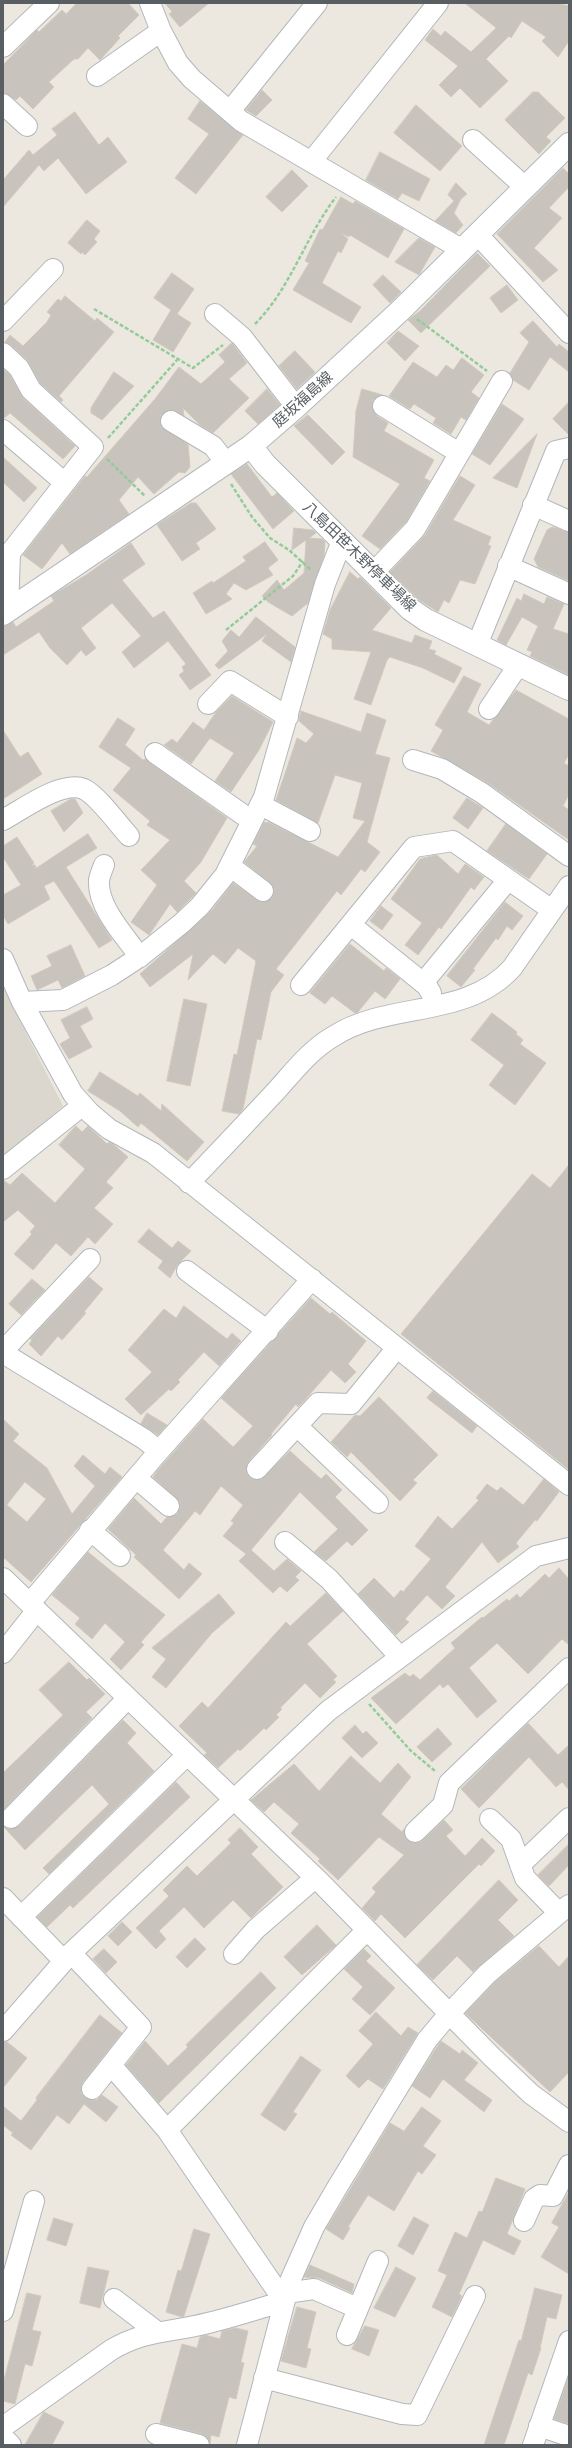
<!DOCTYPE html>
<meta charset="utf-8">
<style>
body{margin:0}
#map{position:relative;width:572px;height:2448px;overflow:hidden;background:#ede8df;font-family:"PT Sans Narrow",sans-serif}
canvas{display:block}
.frame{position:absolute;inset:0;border:4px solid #585e62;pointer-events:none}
</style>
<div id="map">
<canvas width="572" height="2448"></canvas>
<div class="frame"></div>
</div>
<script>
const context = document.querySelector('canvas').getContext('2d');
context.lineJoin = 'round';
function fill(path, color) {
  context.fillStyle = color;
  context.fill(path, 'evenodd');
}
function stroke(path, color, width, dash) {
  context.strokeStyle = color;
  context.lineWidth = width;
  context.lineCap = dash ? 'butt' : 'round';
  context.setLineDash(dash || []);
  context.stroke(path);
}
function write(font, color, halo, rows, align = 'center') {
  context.font = font + ' "PT Sans Narrow","Noto Sans JP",sans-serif';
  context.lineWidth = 3;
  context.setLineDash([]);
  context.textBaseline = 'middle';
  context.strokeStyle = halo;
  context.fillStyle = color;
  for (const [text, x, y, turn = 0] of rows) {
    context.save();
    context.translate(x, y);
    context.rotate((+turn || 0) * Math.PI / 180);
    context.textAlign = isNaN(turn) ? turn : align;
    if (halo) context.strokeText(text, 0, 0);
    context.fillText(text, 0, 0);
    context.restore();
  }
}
fill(new Path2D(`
 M3,987L63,1106L3,1158Z`), '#dcd7ce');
const building = new Path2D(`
 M77,3H128L139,15L118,36L120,38L100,60L88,48L78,59H74L49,82L54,87L33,109L20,96L16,100L4,93L3,65L37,30L39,32L62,10L66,14Z
 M165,3H209L180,27L169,14L172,12Z
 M465,3H555L569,6V41L558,57L542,41L546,37L522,21L511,38L509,36L486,59L508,81L480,108L460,88L451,97L439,85L458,66L425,40L433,29L441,36L445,31L471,52L496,28Z
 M262,90L272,100L256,116L246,110Z
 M533,92H538L565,118L546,137L551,141L539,154L505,120Z
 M200,101L243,135L196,194L175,178L209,134L188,119Z
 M416,105L462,146L440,171L394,133Z
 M75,112L99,145L108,137L127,162L86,194L58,158L44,171L39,165L3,207V180L29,150L33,155L57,135L52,129Z
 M380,152L430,179L419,201L402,193L398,199L366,180Z
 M563,168L569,174V187L549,208L562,218L534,248L558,270L543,282L497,234Z
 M292,170L308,186L282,212L266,197Z
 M456,183L467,194L461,199L454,213L463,225L456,233L435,221L454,201L448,195Z
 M341,197L353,204L355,201L404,229L388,258L350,235L349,237L341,233L348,239L341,253L338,251L322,283L361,307L351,323L293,290L309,263L305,261L320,229L322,230Z
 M87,220L100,231L94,239L97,242L85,255L82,252L81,254L68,243Z
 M419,238L435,247L419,275L395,262Z
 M477,253L490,266L421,333L408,320L420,311Z
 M172,273L194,289L177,314L191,323L173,352L153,340L171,310L154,298Z
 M383,275L401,292L390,303L373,285Z
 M507,285L518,300L501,313L490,298Z
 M65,296L95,321L97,318L114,332L59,396L63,400L61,402L40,383L27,360L11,345L5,342L10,335L23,346L47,322L51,315L47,312L58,299L61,301Z
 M533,321L557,347L559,344L569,352V372L550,357L529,390L513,380L510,373L529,342L520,333Z
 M398,331L419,346L405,361L387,343Z
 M232,343L247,363L229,379L249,398L213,433L200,425L183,408L184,416L171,410L161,415V427L188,444L190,467L185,473L179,472L154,494L138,477L119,500L129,514L70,554L62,543L42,569L23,555L82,480L85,476L87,477L155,399L179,367L201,384L225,362L219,355Z
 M295,351L315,372L297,389L279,366Z
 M462,358L484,375L471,392L479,398L466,420L461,417L451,434L433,423L436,418L414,404L410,409L389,396L413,362L437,377L446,365L453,370Z
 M3,369L10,375L23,398L75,446L63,459L10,413L3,419Z
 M114,372L134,386L102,420L91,413V408Z
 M267,389L280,405L258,424L245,411Z
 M362,389L383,395L373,400L372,406L377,416L388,423L384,431L434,460L424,478L430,481L406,522L380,549L362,536L400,484L353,457L356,411Z
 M569,402V435L553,419Z
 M502,404L524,419L490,465L472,454Z
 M308,415L345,452L332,465L294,426Z
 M537,434L517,488L493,478Z
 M3,457L37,488L24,502L3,482Z
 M247,464L272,497L277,493L294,511L273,529L231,474Z
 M460,476L475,485L453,520L491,537L488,545L491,546L475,584L460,580L449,603L444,600L438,612L418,599L390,572L425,535Z
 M191,503H196L216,529L196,543L200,549L182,561L157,525Z
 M553,527L569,532V581L538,567L534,559L547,530Z
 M294,528L313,530L316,533L309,538L322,539L325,542L324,556L308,603L292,616L268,602L262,596L277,580L284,590L304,573L306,540L292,550Z
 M265,542L278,560L268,568L273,575L246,590L234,583L226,594L232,599L206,614L193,593L212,581L213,583L246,561L243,557Z
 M131,543L145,564L122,580L153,618L164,611L211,675L190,690L179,675L184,671L182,667L186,664L168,641L134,668L122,652L141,636L112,603L81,628L96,648L86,656L81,650L67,665L50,648L39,632L3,655V627L13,622L16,627L54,601L51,596L86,575Z
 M350,572L358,579L360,577L391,608L372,630L412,643L415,635L432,641L429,649L436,651L434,654L462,668L454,683L423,668L390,657L387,660L371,705L354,699L371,652L332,649V639L323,634L330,610Z
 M524,594L544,604L547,597L564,604L553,629L569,634V675L530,656L532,652L527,650L538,626L522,617L506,645L497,640L517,598L521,601Z
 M256,617L295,647L291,662L262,641L267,634L219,669L215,665L228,651L222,641L231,630L239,637Z
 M464,676L481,684L467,712L489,725L516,690L569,719V754L564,763L569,766V794L563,806L569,810V840L488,783L431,751L443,730L435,725Z
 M232,696L273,722L259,750L231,792L215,781L234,753L210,738L191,764L164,745L172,739L177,743L193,722L204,730L216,712Z
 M301,711L361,732L367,713L386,720L375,754L390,758L367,842L380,852L365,872L361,869L341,895L337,891L276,969L284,975L271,992L261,1040L257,1039L243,1109L239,1114L222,1111L234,1054L237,1055L256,961L238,948L225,964L213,954L188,980L193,954L150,987L140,974L212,910L233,883L261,902L272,898L274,892L273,886L244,862L257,846L253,844L264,822L267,823L268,822L338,857L365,821L353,818L362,783L335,775L318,823L276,800L297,738L306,743L314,734L299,721Z
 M118,718L135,729L125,745L143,760L145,759L227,818L201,862L184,881L196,893L177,912L170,904L149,935L131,922L157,885L141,870L170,840L147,825L150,821L113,790L131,768L99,747Z
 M3,730L20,757L28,752L42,774L3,799Z
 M467,798L483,808L468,829L453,818Z
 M71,799H75L83,813L64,832L51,811Z
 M506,824L547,854L529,879L487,851Z
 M88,834L97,848L66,867L112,940L99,948L54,881L44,886L50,899L8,924L3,915V895L21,885L3,857V846L17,837L34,863L31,865H35L36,868Z
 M437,855L458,874L465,864L484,877L474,890L471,887L441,929L439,927L418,955L405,945L422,923L391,899L420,859Z
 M505,902L523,916L512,930L507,926L498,940L496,938L473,969L475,970L461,987L447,976Z
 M381,906L393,915L382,930L370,921Z
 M350,944L384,971L386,968L400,979L385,999L375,991L358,1012L355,1013L332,996L325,1004L310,993Z
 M71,945L85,976L62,988L58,980L37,990L31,976L52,966L47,956Z
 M184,999L207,1004L190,1086L167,1081Z
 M87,1007L93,1019L80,1026L92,1047L69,1059L60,1044L70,1038L61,1020Z
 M492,1013L517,1032L516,1034L523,1040L520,1044L546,1063L515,1105L489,1085L504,1065L471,1040Z
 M100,1072L138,1096L140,1093L161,1111L162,1104L204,1142L187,1161L141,1123L138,1127L120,1111L88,1091Z
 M76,1126L82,1132L88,1126L107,1144L109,1142L113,1144L128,1157L106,1182L113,1188L94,1208L113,1224L95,1244L88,1237L71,1256L56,1243L33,1270L14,1254L32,1234L30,1232L35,1226L18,1210L3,1222V1180L10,1185L22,1173L55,1203L85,1169L59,1145Z
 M569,1165V1469H568L401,1334L532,1174L550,1188Z
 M149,1229L172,1248L178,1241L191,1251L178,1264L170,1278L158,1268L163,1261L138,1242Z
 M89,1277L103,1289L84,1312L86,1313L62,1340L58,1336L41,1356L29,1344L32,1340L30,1339Z
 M32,1279L45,1290L21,1315L9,1304Z
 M311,1298L330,1314L332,1312L366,1341L348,1364L356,1372L345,1383L331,1370L303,1402L298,1407L296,1404L271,1434L272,1435L248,1462L246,1472L250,1478L261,1480L290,1451L321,1479L326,1474L342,1490L335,1497L368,1530L352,1546L347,1541L326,1561L314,1552L338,1529L300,1492L251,1550L274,1571L287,1559L301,1571L295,1577L299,1580L287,1592L280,1586L273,1593L239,1561L246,1554L223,1536L234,1523L231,1521L243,1505L221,1486L200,1515L195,1511L163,1550L184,1570L189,1563L202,1574L179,1599L134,1557L136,1555L108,1529L134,1498L161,1524L167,1517L177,1514L180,1508V1502L153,1477L157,1471L203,1419L233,1447L253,1426L221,1398Z
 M184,1306L227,1339L232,1333L241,1341L219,1366L204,1352L178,1380L180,1382L171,1391L169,1389L141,1415L125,1399L152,1372L128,1350L164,1309L176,1318Z
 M433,1391L477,1426L472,1433L427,1398Z
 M379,1397L438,1455L413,1480L417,1483L400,1501L351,1452L347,1457L331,1442L355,1415L360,1416Z
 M147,1413L167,1425L158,1435L141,1424Z
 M3,1419L19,1434L13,1441L47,1468L72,1514L95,1486L74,1466L83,1455L105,1474L110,1467L122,1477L31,1582L3,1557ZM25,1482L46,1499L27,1522L7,1505Z
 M544,1479L559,1492L537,1521L535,1520L516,1543L519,1547L498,1563L482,1542L445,1587L455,1596L442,1609L427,1595L405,1619L409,1622L396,1635L358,1594L374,1578L394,1598L401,1590L403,1592L431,1559L415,1546L438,1516L452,1529L479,1500L476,1498L487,1484L497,1491L501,1487L523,1505Z
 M88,1552L165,1615L141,1642L144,1645L121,1670L110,1659L125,1642L105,1623L92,1639L75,1624L80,1618L52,1595Z
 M559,1568L569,1579V1645L562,1639L528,1674L497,1643L469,1668L497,1701L477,1718L448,1684L443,1688L440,1684L396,1724L371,1698L405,1673L410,1677L413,1674L420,1680L455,1648L451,1643L482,1617L483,1618L507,1599L509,1601L517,1594L520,1598L545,1574L549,1578Z
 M326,1593L343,1611L307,1644L337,1676L333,1680L336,1682L320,1698L305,1683L280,1708L282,1709L276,1715L279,1717L266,1730L264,1728L240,1751L238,1749L218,1768L204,1755L207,1753L179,1726L202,1702L208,1708L286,1622L290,1626Z
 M219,1594L235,1613L212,1633L166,1688L152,1677L166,1659L152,1648Z
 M69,1662L87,1680L89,1678L105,1694L86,1712L92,1718L3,1810V1773L63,1715L39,1690Z
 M123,1720L136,1733L127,1743L154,1771L49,1874L43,1868L109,1804L92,1785L25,1850L3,1826L9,1829L19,1826Z
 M528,1723L558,1755L569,1745V1790L562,1782L556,1787L529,1757L479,1808L461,1789Z
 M355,1725L363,1734L366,1731L378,1743L362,1758L342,1738Z
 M438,1728L452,1744L432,1762L417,1747Z
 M351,1756L380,1783L398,1763L411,1777L381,1814L402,1832L404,1829L407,1840L412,1843L421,1842L444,1820L453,1830L446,1836L465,1856L482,1838L495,1851L481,1866L479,1864L405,1938L381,1914L375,1921L362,1908L376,1892L372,1888L404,1855L379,1837L338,1880L318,1861L320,1859L291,1833L299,1824L274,1802L264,1812L251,1800L294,1764L319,1791Z
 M176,1782L190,1797L73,1908L70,1905L47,1927L37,1917Z
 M240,1828L258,1847L251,1854L283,1887L251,1918L233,1900L204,1928L184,1907L159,1931L166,1939L156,1949L136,1928L169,1896L163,1890L187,1866L197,1876L231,1843L228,1840Z
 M569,1844V1865L549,1886L538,1875Z
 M499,1880L518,1900L498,1920L514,1936L473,1972L457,1956L433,1980L417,1965Z
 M122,1922L132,1932L118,1946L108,1936Z
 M317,1925L336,1945L302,1975L284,1957Z
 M195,1938L206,1949L187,1968L176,1957Z
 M539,1946L559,1967L569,1956V2072L550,2092L465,2013L495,1982Z
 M104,1949L117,1962L106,1973L93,1959Z
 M364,1949L371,1956L366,1961L395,1988L370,2015L352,1999L363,1987L344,1969Z
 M261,1972L276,1988L159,2103L126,2065L145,2041L168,2066L188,2047L186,2045Z
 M376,2012L401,2036L408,2027L418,2033L383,2089L368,2079L359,2088L346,2076L373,2044L359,2031Z
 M100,2015L122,2033L83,2082L81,2093L85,2098L91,2100H97L102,2095L118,2107L106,2122L84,2104L69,2124L57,2115L31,2150L11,2135L13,2133L3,2125V2106L21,2121L37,2100L36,2098Z
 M441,2041L460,2054L462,2050L478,2063L464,2080L492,2100L484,2112L443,2079L430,2098L412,2086Z
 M3,2042H7L27,2058L3,2088Z
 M301,2056L321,2070L293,2112L297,2114L285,2131L261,2115Z
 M422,2107L441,2121L423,2146L436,2155L422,2174L418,2171L394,2211L368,2195L348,2227L350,2228L343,2240L326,2229L390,2123L404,2131Z
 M496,2178L525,2189L507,2234L521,2241L514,2255L483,2240L459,2294L462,2296L452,2317L432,2307L447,2275L438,2271L455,2232L467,2238L479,2211L482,2212Z
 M569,2192V2274L541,2257L559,2227L552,2223Z
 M414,2217L429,2225L413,2255L398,2246Z
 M54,2218L73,2224L66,2246L47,2240Z
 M194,2229L210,2234L184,2316L182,2317L166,2312L178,2270L181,2271Z
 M310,2265L354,2284L352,2293L319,2278L304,2277Z
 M88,2267L109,2271L100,2308L80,2303Z
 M396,2267L416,2278L395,2317L374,2308Z
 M535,2288L562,2295L556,2319L547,2317L540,2348H541L532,2375L528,2373L504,2445H484L519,2340L521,2341Z
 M27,2293L41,2296L32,2330L41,2332L32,2366L25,2364L15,2404L3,2401V2384Z
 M297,2307L316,2312L307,2348L311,2349L306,2368L281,2361Z
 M365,2326L379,2330L369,2356L352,2349Z
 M236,2328L248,2331L241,2362L244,2363L236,2399L229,2397L219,2437L211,2435L210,2444L207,2437L202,2434L160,2423L182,2344L197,2348L200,2337L205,2335L220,2339L222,2331Z
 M569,2376V2424L554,2419Z
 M44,2412L64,2422L52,2445H25Z`);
fill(building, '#c8c3bc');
stroke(building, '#d2c9bd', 1);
const minor = new Path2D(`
 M161,31L178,63L192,79L241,121L461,249
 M3,47L49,3
 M97,76L161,31L150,3
 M3,104L27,126
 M230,111L317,3
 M473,140L525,187
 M311,162L438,3
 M477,234L569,333
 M215,314L242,337L296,407
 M3,321L53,269
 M3,353L19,368L31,390L93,447L10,553L8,611
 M383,406L459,453
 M171,421L213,446L225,462
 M3,430L65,483
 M533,505L569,521
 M508,566L569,594
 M374,572L415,529L502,381
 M477,645L556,451L569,448
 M208,704L230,681L288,717
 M489,709L519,664
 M155,753L252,821
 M413,760L442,769L482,793L569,856
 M261,805L310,831
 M3,820C23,809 62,780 84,789C98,796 118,824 129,836
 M104,865C102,870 100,875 99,880C97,907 125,936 140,957
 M230,866L263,891
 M351,925L427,986L431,993
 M3,959L22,1002L73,1094L90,1113L109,1129L153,1153L569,1485
 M423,983L508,880
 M301,985L414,847L453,841L552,910
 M22,1002L63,1000L112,975L141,956L182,923L200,906L225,875L264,797L325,584L342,541
 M3,1169L83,1105
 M189,1183C219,1152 248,1121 277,1090C294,1071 311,1049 334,1036C389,1001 466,1019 512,968L569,886
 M187,1271L268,1331
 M3,1351L90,1259
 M3,1353L144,1439L159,1451
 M297,1426L378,1503
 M257,1469L318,1403L351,1404L396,1349
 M136,1478L169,1506
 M90,1530L120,1556
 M285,1542L329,1579L400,1657
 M3,1578L320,1882L492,2057L531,2094L569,2122
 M30,1603L159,1451L312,1279
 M3,1653L37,1610
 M11,1818L128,1698
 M490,1819L511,1839L525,1878L559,1913
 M415,1832L443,1805L449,1783L569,1668
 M520,1865L569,1818
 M3,1898L64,1961
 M21,1917L187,1755
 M71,1953L141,2027L92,2089
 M234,1954L256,1929L315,1878
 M3,2031L71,1953L328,1711L536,1556L569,1548
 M167,2130L366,1931
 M524,2221L534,2199L540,2195L553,2196L569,2165
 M286,2293L314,2289L357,2308
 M114,2299L156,2331
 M3,2311L34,2201
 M347,2335L378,2261
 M264,2378L402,2414L417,2415L475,2296
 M539,2426L569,2436
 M3,2427L111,2350C147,2329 170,2333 208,2323C233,2317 258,2309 284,2301L167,2130L111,2065
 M156,2434L199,2445
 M3,2437L11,2445
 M247,2445L290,2281L314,2227L338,2186L427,2040L448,2015L487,1974L569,1905
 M533,2445L569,2341`);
const secondary = new Path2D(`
 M251,446L265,464L410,609L426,620L569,689
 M3,614L251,446L296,407L402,309L569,144`);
stroke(minor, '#b2b7bb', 22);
stroke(secondary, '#b3b8be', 24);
stroke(new Path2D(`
 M94,309L193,368L223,345
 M417,319L487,371
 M255,324C291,288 305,237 336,197
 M108,438L177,360
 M107,459L145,496
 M231,484L252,517L270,538L289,550L311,570
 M226,630L293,576L303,561
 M369,1704L411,1751L435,1771`), '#93cb9b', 2.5, [4, 2]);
stroke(minor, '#fff', 20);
stroke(secondary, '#fff', 22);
write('15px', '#585e62', '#fff', [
 ["庭坂福島線",303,400,-42],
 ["八島田笹木野停車場線",359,557,44]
]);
</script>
